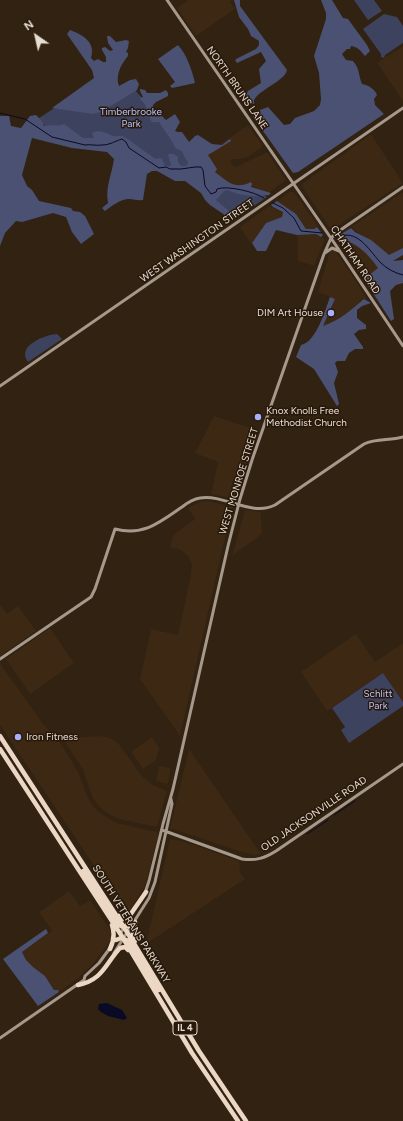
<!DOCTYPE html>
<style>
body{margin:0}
#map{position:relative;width:403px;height:1121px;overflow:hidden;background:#312212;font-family:Figtree,sans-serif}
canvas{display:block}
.north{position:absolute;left:16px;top:16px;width:40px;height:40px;-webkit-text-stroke:3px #271809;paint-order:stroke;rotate:326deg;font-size:11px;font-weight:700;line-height:16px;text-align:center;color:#e7ddd3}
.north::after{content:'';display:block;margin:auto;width:14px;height:18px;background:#e7ddd3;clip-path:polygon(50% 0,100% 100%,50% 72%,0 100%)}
</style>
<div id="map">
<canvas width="403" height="1121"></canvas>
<div class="north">N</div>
</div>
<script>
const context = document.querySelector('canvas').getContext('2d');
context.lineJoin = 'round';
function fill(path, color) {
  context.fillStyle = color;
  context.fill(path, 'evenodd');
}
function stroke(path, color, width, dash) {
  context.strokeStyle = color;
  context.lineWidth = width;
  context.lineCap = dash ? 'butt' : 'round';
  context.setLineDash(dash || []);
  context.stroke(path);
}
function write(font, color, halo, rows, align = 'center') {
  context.font = font + ' Figtree,sans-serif';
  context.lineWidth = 3;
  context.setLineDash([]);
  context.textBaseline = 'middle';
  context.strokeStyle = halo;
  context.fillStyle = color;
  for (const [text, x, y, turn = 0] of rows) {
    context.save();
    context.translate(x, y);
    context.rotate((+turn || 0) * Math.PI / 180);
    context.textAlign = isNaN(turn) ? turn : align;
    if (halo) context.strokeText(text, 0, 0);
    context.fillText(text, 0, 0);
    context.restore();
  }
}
fill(new Path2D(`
 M188,0H232L230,2L235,9L196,36L177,8Z
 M403,46V101L377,63Z
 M248,125L263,146L248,157L240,159H233L231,161V164L233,166L236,167L267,152L286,180L266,195L248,184L243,187L230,184L213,171L202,157Z
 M371,134L403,183L346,220L335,229L331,230L303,188L302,184Z
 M289,192H294L318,226L314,229H306L296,214L277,201Z
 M403,192V249L389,256L351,227Z
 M269,206L283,212L282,217L266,223L251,244L240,227Z
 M316,234L325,239L314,266L298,261L297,235Z
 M350,241L368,253L378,268L363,279L342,247Z
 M333,250L335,251L350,272L366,297V299L363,300L345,315L334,322L323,326L335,299L318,292L330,251Z
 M214,416L257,430L234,499L211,494L218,462L195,453Z
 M209,501L232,507L180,736L140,679L151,629L178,635L191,574L192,564L188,556L181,550L170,547L173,535L195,519L188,508L200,502Z
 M245,510L261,512L262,534L232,556Z
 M0,604L7,614L18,606L36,631L0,656Z
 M50,628L74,663L30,694L6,659Z
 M356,634L375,662L403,643V702L383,673L327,711L301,672Z
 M0,663L44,725L57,738L73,763L79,774L87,796L94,807L103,815L117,823L157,832L158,836L146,883L130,911L123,909L0,725Z
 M100,736L110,738L118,743L142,776L153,785L167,791L157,827L123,820L112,816L103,810L93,799L83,770L65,742L72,738Z
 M152,737L159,748L156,760L143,769L131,752Z
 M189,749L261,854L253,855L239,851L170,828Z
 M159,766L171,768L168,784L156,781Z
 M170,839L182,841L239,861L240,872L245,879L146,944Z
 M69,891L80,906L90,900L111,931V940L94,963L77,979L59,992L58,990H55L45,976L33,967L26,960L22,952L52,931L39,912Z`), '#3c2813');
fill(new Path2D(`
 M354,0H374L382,11L368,20Z
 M384,14L397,17L403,26V43L385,55L384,58L381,57V54L363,29Z
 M135,90L197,160L226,184L260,193L267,197L236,218L187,179L88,141L63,137L36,120L59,105Z
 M57,334L62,339L28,362C16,346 44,335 57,334Z
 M383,673L403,702V706L349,743L341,730L345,727L332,708Z`), '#3d425e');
fill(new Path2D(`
 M234,0H240V6L287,70C285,81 260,89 254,100V104C249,103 245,102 245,97L248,91L261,83L259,69L266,61L261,52L237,63L235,60L238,58L256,49L259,45V41L251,36L248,29L239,17Z
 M321,0H332L343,18L348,19L367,45L370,51L365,56C360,50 358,47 351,46L350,49H347L342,54L346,60L353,61C360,69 358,74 362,84C368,85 375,89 377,95L374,99L375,105L384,114L298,172L293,173L253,117V116L260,110L268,107L284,125L290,124L295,118L314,111L320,105L321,99L319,73L314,56L326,19V13Z
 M70,30C83,35 96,42 91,58L94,61L98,59L103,62H106V57L102,50V48L105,47L110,51L113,50L108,43L107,36H110L116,42L126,40L129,41L128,48L126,52L128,53V56C121,64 115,76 119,86L130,80L136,79L139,84L137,90L101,112L93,114L52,108L94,78L92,70L67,34Z
 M178,45C187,55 192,70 195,83L172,88L170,86L175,82L158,59Z
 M140,89L145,90L147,93H160L166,90L168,93V96L156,102L153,105L154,108L166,120L175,114L180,122L175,131L178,132H182L189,142L195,136L198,135L212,144L222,145L230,139L231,141L208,155L217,169L215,172C228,182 235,190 251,182L252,184L251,187L271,193L269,195C256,197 239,196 228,190L224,191L216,200L236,217L232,220L210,205L205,200L201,193L185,181H175L157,171H152L147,174L143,200C138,201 134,199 129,199C120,199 112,206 105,211L102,208L108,203C105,187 112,174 114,159L107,152L72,148L32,138L22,175L27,186L32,190L39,201L71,208L73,211L80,212L85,216L94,234L81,244L72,232L66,217L53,213L22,222L16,221L5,233L0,246V116H9L11,126L21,128L30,116L36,115L41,120L44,126C52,124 57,127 64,124L83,138H94L92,133C99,129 106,133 113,136C116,137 119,135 122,136C129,138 148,155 156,159L160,158L162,159L165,166H171L168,154H174L178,157V162L181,166H186L188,164V162L184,156L182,151L175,148L173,143L159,122H152C148,117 148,109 144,103C142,102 141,100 140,98L143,97L140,91Z
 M277,201L296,214L306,229H314L317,227L323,235L321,237L316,234L297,235L276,230L266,251H257L252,243L266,223L282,217L283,212L273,207L271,205Z
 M351,228L355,232L371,240L389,255L403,248V255L393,261L403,260V283L396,285L390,291L394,319L391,321L364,279L378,268C367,253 358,243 339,239L341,234Z
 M330,297L335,299L323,326C340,320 351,310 364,299L371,303L362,306L357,310V318L366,325V329L359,330L354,334L363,347V349H355L349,353L345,361H337L335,363L338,372L334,383L339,404L337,406L314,369L296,357L301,345C316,342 325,311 330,297Z
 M46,929L48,933L22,952L26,960L33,967L45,976L54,990H58L59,992L38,1006L3,959Z`), '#4b5173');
fill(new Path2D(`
 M107,1003L122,1010L127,1018L124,1020L108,1016L101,1012L98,1009L99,1004Z`), '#090a26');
stroke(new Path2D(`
 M0,113L25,119L52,137L85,145C91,144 96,146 102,145C110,145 115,141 122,139L126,142L129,148L159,168L166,167L170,169H181L195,167H201L203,170L205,186L211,194L216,192L217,189C227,185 255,192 264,198
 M273,203L283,208L294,218L301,231L322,233
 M341,236C359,230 371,253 381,263C387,269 395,273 403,275
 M334,815L355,801
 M307,834L328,820`), '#090a26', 1);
stroke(new Path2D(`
 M167,0L335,244L403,346
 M325,253L332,248L339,251
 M0,386L403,108
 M0,659L91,597L95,589L115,529C144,536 159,523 182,507C187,503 193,499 200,498C225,494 251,517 275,505L364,444C377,438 390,441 403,437
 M162,830L242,859C256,861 265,858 276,851L403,764
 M145,893L149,881L163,824L173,789L228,546L240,499L252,460L324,254L331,238L339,231L403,187
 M120,934L131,917
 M114,953L149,898L155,882L172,804L171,799
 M0,1038L84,980L85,976L99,963L110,948`), '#a6998c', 3);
stroke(new Path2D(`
 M0,736L127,932L199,1051L246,1121
 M0,749L123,938L192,1053L238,1121
 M83,871L119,925L123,927L132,926
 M119,916L123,919L128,918L146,892
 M135,922L133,933L135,941
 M116,940L121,938L129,941L159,990
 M110,949C114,941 115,934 112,925
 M78,985C103,980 105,964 120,948L125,947L128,950`), '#ebd7c3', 4.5);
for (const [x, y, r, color] of [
 [331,313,4,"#a5b1fc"],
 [258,417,4,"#a5b1fc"],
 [18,737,4,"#a5b1fc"]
]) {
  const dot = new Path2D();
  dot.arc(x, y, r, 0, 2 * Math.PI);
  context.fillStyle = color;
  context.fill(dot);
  stroke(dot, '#271809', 1.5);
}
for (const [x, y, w] of [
 [185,1028,24]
]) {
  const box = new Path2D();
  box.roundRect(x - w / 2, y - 7, w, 14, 3);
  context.fillStyle = '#271809';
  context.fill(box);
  stroke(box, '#e7ddd3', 1);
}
write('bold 9px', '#e7ddd3', null, [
 ["IL 4",185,1028]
]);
write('10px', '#e7ddd3', '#271809', [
 ["NORTH BRUNS LANE",237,88,55],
 ["WEST WASHINGTON STREET",197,241,-35],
 ["CHATHAM ROAD",355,260,56],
 ["WEST MONROE STREET",239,481,-73],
 ["OLD JACKSONVILLE ROAD",314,814,-34],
 ["SOUTH VETERANS PARKWAY",131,924,58]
]);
write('10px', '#b5c1fd', '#271809', [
 ["Timberbrooke",131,112],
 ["Park",131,124],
 ["Schlitt",378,694],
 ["Park",378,706]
]);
write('10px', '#e7ddd3', '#271809', [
 ["DIM Art House",323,313,"right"],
 ["Knox Knolls Free",266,411],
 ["Methodist Church",266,423],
 ["Iron Fitness",26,737]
], 'left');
</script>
